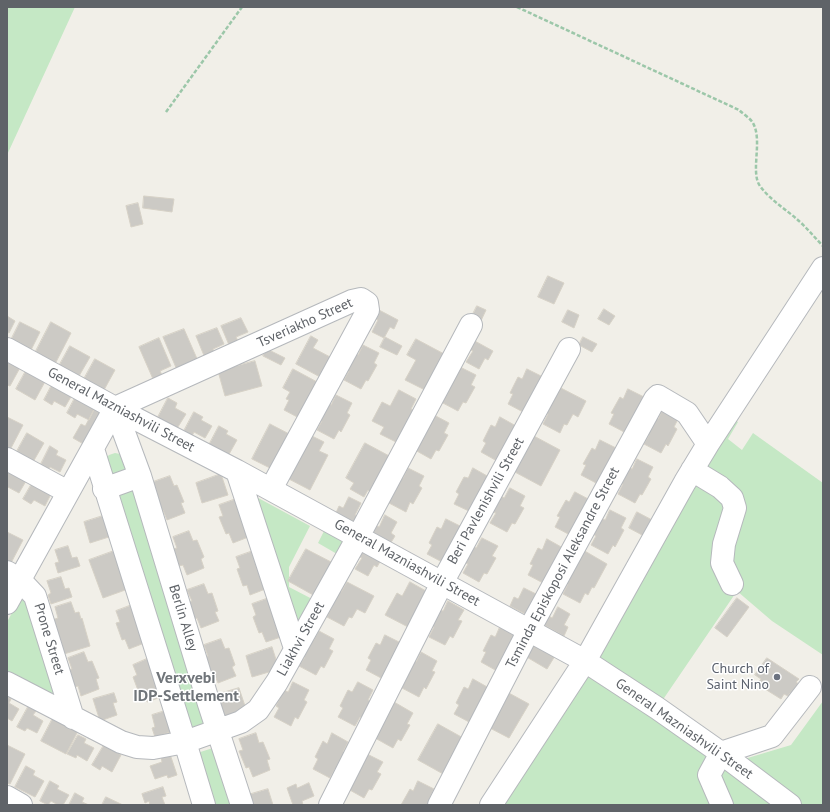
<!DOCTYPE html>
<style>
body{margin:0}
#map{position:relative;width:830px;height:812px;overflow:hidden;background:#f1efe8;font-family:"PT Sans",sans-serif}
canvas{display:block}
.frame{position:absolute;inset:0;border:8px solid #5f6368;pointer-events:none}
</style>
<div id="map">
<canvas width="830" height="812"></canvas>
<div class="frame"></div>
</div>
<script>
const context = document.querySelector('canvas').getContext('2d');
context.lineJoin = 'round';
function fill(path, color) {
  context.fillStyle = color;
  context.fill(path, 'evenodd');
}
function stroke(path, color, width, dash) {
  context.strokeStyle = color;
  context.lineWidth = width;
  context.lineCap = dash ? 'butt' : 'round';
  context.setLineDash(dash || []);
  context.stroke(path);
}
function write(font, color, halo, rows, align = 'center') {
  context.font = font + ' "PT Sans",sans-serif';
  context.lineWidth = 3;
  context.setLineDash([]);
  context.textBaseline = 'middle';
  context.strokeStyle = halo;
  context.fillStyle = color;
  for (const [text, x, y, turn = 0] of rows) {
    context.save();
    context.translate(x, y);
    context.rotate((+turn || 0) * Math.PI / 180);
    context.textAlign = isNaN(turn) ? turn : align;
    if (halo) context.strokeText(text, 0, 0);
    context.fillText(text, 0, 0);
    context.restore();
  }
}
fill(new Path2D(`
 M7,7H75L7,155Z
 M733,419L738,422L728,439L742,450L753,433L823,483V655L772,621L737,591L662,701L594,659Z
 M115,453L120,454L125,457L131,473L109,480L105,459L109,455Z
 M136,484L209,724L189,729L112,491Z
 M249,493L310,526L289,567V587L316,601L298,637Z
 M325,529L345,539L337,554L318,543Z
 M26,587L64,708L7,677V622Z
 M591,672L781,805H504Z
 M823,701V805H799L741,760L791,745Z
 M213,748L236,805H208L194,754Z`), '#c5e8c5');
const building = new Path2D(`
 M144,196L174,199L172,212L143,208Z
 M138,203L143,224L131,227L126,206Z
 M548,276L564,283L554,304L538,297Z
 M477,306L486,310L479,325L470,320Z
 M604,309L615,316L609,325L598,319Z
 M379,310L398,320L394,329L390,327L384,338L372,332L378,320L374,318Z
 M568,310L579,315L574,328L562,322Z
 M7,316L15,321L9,333L7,332Z
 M241,318L248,332L236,337L238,341L229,345L221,326Z
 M20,322L40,332L31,350L11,340Z
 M51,322L71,333L55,364L35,353Z
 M217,328L224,344L213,349L214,354L205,358L196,336Z
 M184,329L198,361L177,370L163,337Z
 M311,336L318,340L313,348L332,358L322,378L296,364Z
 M385,337L402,346L397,355L380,347Z
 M583,337L597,344L592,352L579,345Z
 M159,338L171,366L160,371L162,375L153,379L139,347Z
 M416,339L446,355L427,391L405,380L416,360L407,355Z
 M473,340L493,351L488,360L485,358L479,369L466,362L473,351L469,349Z
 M363,345L379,353L374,363L377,365L368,381L366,380L361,389L344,380L349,371L346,369L355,353L358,355Z
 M70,346L90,357L79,376L59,366Z
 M267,349L285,358L281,365L263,356Z
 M7,355L22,364L10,386L7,385Z
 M95,359L115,370L104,390L84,379Z
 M255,361L262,386L225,396L218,371Z
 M28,367L47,378L35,400L16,389Z
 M460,367L476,375L471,385L475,387L466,403L463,402L458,411L441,402Z
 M293,369L319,383L301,419L284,410L289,400L286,399L290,392L283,388Z
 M527,369L543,377L525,413L508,404L513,394L510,393L518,377L522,379Z
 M54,381L72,395L65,407L54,401L52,405L44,400Z
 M557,386L586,401L578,417L573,414L567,425L564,424L560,433L543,424L548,414L545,413Z
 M628,389L644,397L626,433L609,424L614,414L611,413L620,397L623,399Z
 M399,390L416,399L411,409L415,411L398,443L380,434L384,427L372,421L382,402L390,406Z
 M77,394L95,408L89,420L77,414L75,418L67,413Z
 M336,395L352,403L347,413L350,415L341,432L339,430L334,439L317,430L322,421L319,419L328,403L331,405Z
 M168,398L177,403L175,408L186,414L176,430L157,419Z
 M95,408L102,411L87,446L73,438L81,424L85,426Z
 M663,409L679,417L674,427L677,429L668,446L666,444L661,453L644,444L649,435L646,433L654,417L658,419Z
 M194,412L203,417L201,420L212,426L205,438L194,432L192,436L184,431Z
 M434,415L449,423L444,433L448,435L439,451L436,450L431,459L415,450Z
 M7,417L23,425L10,450L7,448Z
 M500,417L516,426L497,461L481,452L486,443L483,441L491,425L495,427Z
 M270,424L293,436L274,470L252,459Z
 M219,426L228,431L226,434L237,440L228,456L209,445Z
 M27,433L44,443L33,462L16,453Z
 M310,435L324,442L319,451L328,455L310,490L287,478Z
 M532,435L560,450L541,486L513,471Z
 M600,440L616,448L598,484L581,475L586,465L583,464L592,448L595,450Z
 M365,443L393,458L374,494L368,490L364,497L350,489L354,483L346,478Z
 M50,446L58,451L56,455L66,460L60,472L50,467L48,470L40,466Z
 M637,459L653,467L648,477L651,479L642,495L640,494L635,503L618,494L623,484L620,483L628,467L632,469Z
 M408,468L424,476L419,486L422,488L413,504L410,502L406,512L389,503L394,493L391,491L399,476L403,478Z
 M473,468L489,477L471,512L454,504L459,494L456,492L464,477L468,478Z
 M7,469L26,481L19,493L8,487L7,489Z
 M221,474L228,495L202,503L196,483Z
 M170,476L174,486L177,485L184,502L181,503L185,513L167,520L163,510L160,511L154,494L157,493L153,482Z
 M34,480L51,494L45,506L34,500L31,504L23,499Z
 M510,488L525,496L520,506L524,508L515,524L512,523L507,532L490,523L496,513L492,512L501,496L504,498Z
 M575,492L590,500L572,536L555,527L560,517L557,516L566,500L569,502Z
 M349,497L361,503L355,515L359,517L354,525L335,515L339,506L343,508Z
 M236,499L251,536L233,543L229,533L226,534L219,517L223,516L219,505Z
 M610,510L626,518L621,528L624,530L615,547L613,545L608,554L591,545L596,536L593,534L601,518L605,520Z
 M637,512L652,520L644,536L629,528Z
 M109,514L115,535L90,543L84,522Z
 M385,515L397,522L391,533L395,536L390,544L370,533L375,525L379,527Z
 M446,519L462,527L444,563L427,554L432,545L429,543L437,527L441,529Z
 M189,531L193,541L197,540L204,557L201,559L204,568L187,575L183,565L179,566L173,549L177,548L173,537Z
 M7,532L23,540L11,563L7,561Z
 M482,538L498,546L492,556L496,558L487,574L484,573L479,582L463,573L468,564L464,562L473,546L476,548Z
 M547,539L563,548L545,584L528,575L533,565L530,564L538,548L542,550Z
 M68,546L72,558L77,557L80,566L58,573L55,563L59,562L55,550Z
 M362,547L382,558L377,567L374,565L368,576L355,569L362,558L358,556Z
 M306,549L333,563L315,596L288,581Z
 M583,550L607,564L594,588L592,587L588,595L585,593L580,603L563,594L568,584L565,582Z
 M114,551L128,589L103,598L89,560Z
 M253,551L268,588L250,595L247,585L243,586L237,569L240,568L236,557Z
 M61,577L65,589L69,588L72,597L51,604L48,595L51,593L47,581Z
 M347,582L374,596L365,613L357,609L352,618L349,617L344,626L327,617L332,607L329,606L338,590L341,592Z
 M410,582L426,591L421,600L424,602L410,628L385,615L397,593L402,596Z
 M204,584L208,594L212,593L218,611L215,612L219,621L201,628L197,618L194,619L188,602L192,601L187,590Z
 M524,588L536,594L529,616L510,606L514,597L518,599Z
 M269,598L284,636L266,642L262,632L259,633L253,617L256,615L252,604Z
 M737,598L749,607L727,637L715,628Z
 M448,601L464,610L458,620L462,621L453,638L450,636L445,645L429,637L434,627L431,625L439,610L443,611Z
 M71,602L75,613L79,612L81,619L82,618L90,646L64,654L59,637H57L52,620L58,618L55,607Z
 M132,605L147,642L129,649L125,639L122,640L116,623L120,622L116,611Z
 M558,607L570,614L564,625L568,627L564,636L544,625L549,616L552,618Z
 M500,627L516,635L497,671L481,662L486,652L483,651L491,635L495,637Z
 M319,631L334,639L329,649L333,651L324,668L321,666L316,675L299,666L305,657L301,655L310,639L313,641Z
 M385,635L401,643L383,679L366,670L371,660L368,658L376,643L380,645Z
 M535,638L558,651L547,669L525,656Z
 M221,639L225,649L229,648L235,665L232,667L236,676L218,683L214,673L211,674L205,657L208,656L204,645Z
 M272,647L279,669L252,677L246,656Z
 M84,652L88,662L92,661L99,678L96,679L99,689L81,696L78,686L74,687L68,670L72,669L68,658Z
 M421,652L437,661L432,671L435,672L426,689L424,687L419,697L402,688L407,678L404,676L412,661L416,662Z
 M149,658L164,696L147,702L143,692L139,693L133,677L137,675L133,665Z
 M767,658L799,679L796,682L800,685L793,695L790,693L788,696L784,694L781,699L757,684L761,679L755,675Z
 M473,679L489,688L471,723L454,714L459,705L456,703L464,687L468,689Z
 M293,682L309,690L304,700L307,702L298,719L295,717L291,726L274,717L279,708L276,706L284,690L288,692Z
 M358,682L373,690L368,700L371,702L363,718L360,717L355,726L338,717L343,708L340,706L348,690L352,692Z
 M239,688L246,709L223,717L216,695Z
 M507,692L529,704L509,738L488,727Z
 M114,693L117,702L113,703L117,715L100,721L93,699Z
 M7,697L11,699L9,703L19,709L12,721L7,718Z
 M394,702L413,713L407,724L410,725L401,741L398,739L393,748L375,738Z
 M28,707L36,711L33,715L43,721L37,733L27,728L25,731L17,727Z
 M165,711L176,730L155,737L152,728L155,727L152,715Z
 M54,716L79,729L66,754L41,741Z
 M438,724L465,739L445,775L418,760Z
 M256,733L259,743L263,742L270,759L267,760L270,770L253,777L249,767L246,768L239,751L243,750L239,739Z
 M332,733L348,742L343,752L346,754L337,770L335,769L330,778L313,769L318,759L315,757L323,741L327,744Z
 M78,735L86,739L84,743L94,748L87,761L77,755L76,758L67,754Z
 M7,745L25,754L10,784L7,783Z
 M104,745L121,755L112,772L102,766L100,770L92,765Z
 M170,754L177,775L168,778L167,775L155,779L150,766L162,762L161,757Z
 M367,754L383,762L377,772L381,774L372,790L369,789L364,798L348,789Z
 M26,766L35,771L33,775L44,781L35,797L15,787Z
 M50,781L59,786L57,789L69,795L63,805H58L51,801L48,805L40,801Z
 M418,781L434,789L429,799L432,801L430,805H401L410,789L413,791Z
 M309,783L314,796L302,801L303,805H293L287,788L296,784L297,788Z
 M163,787L166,796L162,797L165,805H150L149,801L145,803L142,794Z
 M268,789L273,805H251L248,795Z
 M75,793L84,798L82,802L89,805H69Z
 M106,797L123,805H102Z`);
fill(building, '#cccac5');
stroke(building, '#d6d1c6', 1);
const minor = new Path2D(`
 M7,349L115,408L237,471L585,661L657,708L721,753L790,805
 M115,408L352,301L361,299L367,303L368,310L271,489
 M115,408L140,476L209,704L242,805
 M93,449L185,742L204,805
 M7,459L68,492
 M692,470L720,487L732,498L735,508L724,544L722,563L732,584
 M237,471L295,648
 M104,489L140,476
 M7,572L19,579L35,596L73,718
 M7,603L115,408
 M7,683L121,742L137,747L153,748L185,742L241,722L258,710L277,682L358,537L471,325
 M7,797L21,805
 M330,805L442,583L569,349
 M439,805L529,630L655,399L658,396L687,413L708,444
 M491,805L585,661L685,482L708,444L823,268
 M722,805L709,775L721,753L772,736L810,687`);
stroke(minor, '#b5b8bc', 24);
stroke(new Path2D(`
 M517,7L739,110C743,114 750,118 753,123C763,141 750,172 760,186C770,200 787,210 799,221C808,229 815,238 823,246
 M166,112L242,7`), '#9cc7a9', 2.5, [4, 2]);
stroke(minor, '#fff', 22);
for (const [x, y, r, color] of [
 [777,677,4,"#6b7280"]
]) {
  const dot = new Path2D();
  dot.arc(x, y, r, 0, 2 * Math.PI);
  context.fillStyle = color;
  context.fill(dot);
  stroke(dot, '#fff', 1.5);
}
write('14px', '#5f6368', '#fff', [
 ["Tsveriakho Street",305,323,-24],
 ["General Mazniashvili Street",121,410,28],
 ["Beri Pavlenishvili Street",486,501,-61],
 ["General Mazniashvili Street",407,563,29],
 ["Tsminda Episkoposi Aleksandre Street",563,568,-62],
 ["Berlin Alley",183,618,73],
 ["Prone Street",49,639,73],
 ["Liakhvi Street",301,639,-61],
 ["General Mazniashvili Street",684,729,35]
]);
write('14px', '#5b616d', '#fff', [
 ["Church of",769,669],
 ["Saint Nino",769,685]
], 'right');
write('bold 16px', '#70757a', '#fff', [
 ["Verxvebi",186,678],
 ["IDP-Settlement",186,696]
]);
</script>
